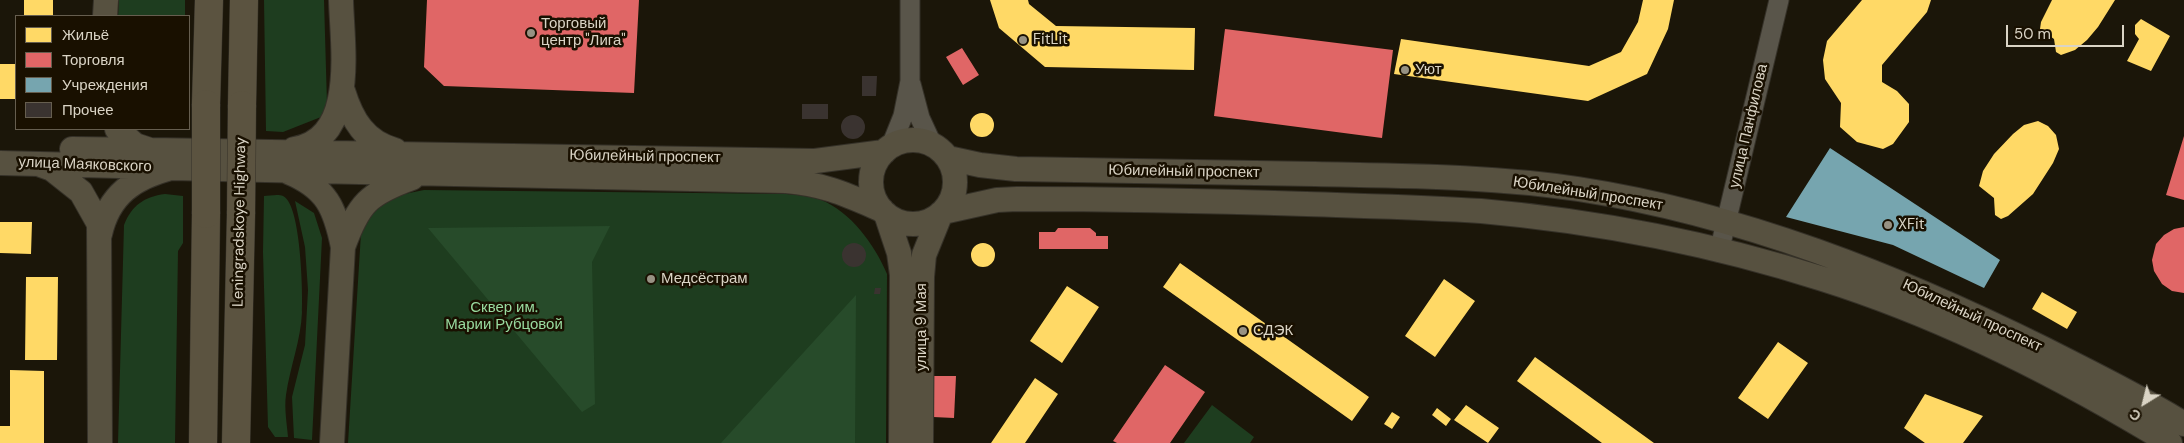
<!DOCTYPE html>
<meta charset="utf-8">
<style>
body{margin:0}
#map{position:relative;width:2184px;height:443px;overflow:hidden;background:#1b1609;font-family:"DM Sans",sans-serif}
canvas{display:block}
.legend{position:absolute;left:15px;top:15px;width:175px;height:115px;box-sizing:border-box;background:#191000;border:1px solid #665e4f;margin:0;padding:6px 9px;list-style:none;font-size:15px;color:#dad4c5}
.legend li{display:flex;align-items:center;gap:10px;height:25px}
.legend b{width:25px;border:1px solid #665e4f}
.north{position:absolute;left:2119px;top:378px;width:50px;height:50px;-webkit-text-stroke:4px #191000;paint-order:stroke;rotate:216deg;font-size:14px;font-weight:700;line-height:20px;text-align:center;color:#dad4c5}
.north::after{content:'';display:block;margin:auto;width:18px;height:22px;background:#dad4c5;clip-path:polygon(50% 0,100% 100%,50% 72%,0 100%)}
.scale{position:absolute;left:2006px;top:25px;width:118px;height:22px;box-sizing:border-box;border:2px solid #dad4c5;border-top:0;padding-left:6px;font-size:15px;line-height:18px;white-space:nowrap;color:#dad4c5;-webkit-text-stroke:4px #191000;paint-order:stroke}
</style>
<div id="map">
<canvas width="2184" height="443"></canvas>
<ul class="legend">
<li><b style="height:14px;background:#ffd966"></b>Жильё</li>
<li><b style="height:14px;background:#e06666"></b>Торговля</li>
<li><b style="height:14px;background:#76a5af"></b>Учреждения</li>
<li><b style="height:14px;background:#3a3330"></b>Прочее</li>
</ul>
<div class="north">С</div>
<div class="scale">50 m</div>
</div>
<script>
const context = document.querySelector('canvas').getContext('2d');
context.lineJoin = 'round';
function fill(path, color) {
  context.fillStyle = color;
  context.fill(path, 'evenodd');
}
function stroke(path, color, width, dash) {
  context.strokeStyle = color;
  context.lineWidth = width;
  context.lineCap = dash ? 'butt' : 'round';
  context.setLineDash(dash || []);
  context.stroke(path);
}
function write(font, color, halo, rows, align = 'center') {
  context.font = font + ' "DM Sans",sans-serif';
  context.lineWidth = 5;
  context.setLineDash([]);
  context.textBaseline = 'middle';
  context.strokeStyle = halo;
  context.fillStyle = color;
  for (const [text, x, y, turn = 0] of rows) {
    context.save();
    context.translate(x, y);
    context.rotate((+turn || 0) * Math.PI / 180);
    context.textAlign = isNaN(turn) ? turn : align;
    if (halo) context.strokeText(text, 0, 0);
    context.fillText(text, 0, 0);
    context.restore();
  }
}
fill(new Path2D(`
 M119,0H185V16H118Z
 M264,0H324L327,104L321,117L283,132L266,131Z
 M424,190L787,194C798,195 810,196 821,200C850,211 875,245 887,274L886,443H348L361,233L380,199Z
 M165,194L183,196V243L178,251L175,443H118L124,225C132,205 144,197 165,194Z
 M264,196C269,196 278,194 283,196C301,204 303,293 302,312C301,340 290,367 286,395C284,408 287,424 288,437H275L268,427L263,252Z
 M295,201L314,213L322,238L312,440L294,438L292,397L305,345L308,290L305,247Z
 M1212,405L1254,437L1250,443H1184Z`), '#1e3d1f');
fill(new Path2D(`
 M610,226L592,262L595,404L582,412L428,228Z
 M856,295L855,443H721Z`), '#274b2a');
fill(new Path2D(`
 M24,0H53V16H24Z
 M990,0H1028L1029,4L1056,26L1195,28L1194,70L1045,67L999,28Z
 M1643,0H1674L1668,29L1647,74L1588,101L1394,74L1401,39L1589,66L1621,52L1638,22Z
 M1862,0H1931L1927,12L1882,65V82L1897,91L1909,104V122L1893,144L1883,149L1857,142L1840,127L1841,103L1825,79L1823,60L1827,41Z
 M2052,0H2115L2098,27L2087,40L2075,50L2061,55L2056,52L2054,39L2040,29L2041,22Z
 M2141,19L2170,36L2151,71L2127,61L2139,39L2135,34V25Z
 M0,64H16V99H0Z
 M970 125a12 12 0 1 1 24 0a12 12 0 1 1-24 0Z
 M2038,121L2048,126L2056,135L2059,149L2053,163L2033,194L2008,216L2001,219L1995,215L1994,198L1979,186L1983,171L1994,154L2013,134L2024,125Z
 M0,222H32L31,254L0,253Z
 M971 255a12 12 0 1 1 24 0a12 12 0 1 1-24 0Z
 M1180,263L1369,397L1352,421L1163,287Z
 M26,277H58L57,360H25Z
 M1444,279L1475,301L1435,357L1405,336Z
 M1067,286L1099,307L1062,363L1030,341Z
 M2042,292L2077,312L2067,329L2032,309Z
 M1778,342L1808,363L1768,419L1738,398Z
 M1535,357L1654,443H1602L1517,381Z
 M10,370L44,371V443H0V426H10Z
 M1035,378L1058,394L1025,443H991Z
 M1925,394L1983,416L1963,443H1925L1904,428Z
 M1466,405L1499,428L1488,443L1454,420Z
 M1437,408L1451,419L1446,426L1432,415Z
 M1392,412L1400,417L1392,429L1384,424Z`), '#ffd966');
fill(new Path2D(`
 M427,0H639L634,93L444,86L424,67Z
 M1225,29L1393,50L1382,138L1214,116Z
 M962,48L979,75L963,85L946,57Z
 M2184,136V200L2166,195Z
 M2184,227V293L2172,291L2162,284L2154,271L2152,260L2156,244L2164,235L2174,229Z
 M1058,228H1090L1096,233V236H1108V249H1039V232H1055Z
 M1165,365L1205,392L1170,443H1117L1113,441Z
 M934,376H956L954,418L933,417Z`), '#e06666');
fill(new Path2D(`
 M1830,148L2000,260L1984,288L1893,245L1786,217Z`), '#76a5af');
fill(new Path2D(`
 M862,76H877L876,96H862Z
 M802,104H828V119H802Z
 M841 127a12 12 0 1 1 24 0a12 12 0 1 1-24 0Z
 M842 255a12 12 0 1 1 24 0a12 12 0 1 1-24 0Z
 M875,288H881L880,294H874Z`), '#3a3330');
const minor = new Path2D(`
 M911,84L920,118L932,144
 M891,146L903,116L910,81V0
 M1719,252L1779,0`);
const major = new Path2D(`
 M105,16L106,0
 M343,91C352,120 365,142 395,150
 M117,129L135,145L150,150L815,161L884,152
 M871 182a42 42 0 1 1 84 0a42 42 0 1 1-84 0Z
 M72,149L146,150
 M294,149C358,139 342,45 341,0
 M948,158L980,165L1016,169C1116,171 1216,172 1315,174C1403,176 1491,176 1578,189C1740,214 1897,276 2044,349C2091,373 2139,396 2184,424
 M0,163L159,167
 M38,164L52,169L81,192L99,224L100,443
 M288,172C327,188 335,208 343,247L332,443
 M943,212L997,200L1017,199C1114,199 1210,201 1306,204C1364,206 1423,207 1481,211C1595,221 1713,244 1823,279C1944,317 2062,377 2170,443
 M886,214L899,253L902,275L901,443
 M100,234C109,194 134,178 171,168L786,181C824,184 847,195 882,210
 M343,247C359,203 368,194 412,178
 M921,443L922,277L924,255L941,213`);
const highway = new Path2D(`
 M206,104L209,0
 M242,105L244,0
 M203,443L206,214
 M236,443L241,214`);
stroke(minor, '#353128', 21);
stroke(major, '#353128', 26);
stroke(highway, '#353128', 29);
stroke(minor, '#59554a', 19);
stroke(major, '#575140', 24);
stroke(highway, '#5b5340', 28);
const highwayBridge = new Path2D(`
 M206,214V104
 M241,214L242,105`);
stroke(highwayBridge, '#353128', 29, []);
stroke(highwayBridge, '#5b5340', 28);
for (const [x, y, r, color] of [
 [531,33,5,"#979283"],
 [1023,40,5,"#979283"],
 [1405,70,5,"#979283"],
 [1888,225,5,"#979283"],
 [651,279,5,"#979283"],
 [1243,331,5,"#979283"]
]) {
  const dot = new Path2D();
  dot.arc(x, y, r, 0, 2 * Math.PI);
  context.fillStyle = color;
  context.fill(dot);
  stroke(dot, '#191000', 2);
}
write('15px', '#dad4c5', '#191000', [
 ["Торговый",541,24],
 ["центр \"Лига\"",541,41],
 ["FitLit",1033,40],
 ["Уют",1415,70],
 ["XFit",1898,225],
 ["Медсёстрам",661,279],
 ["СДЭК",1253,331]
], 'left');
write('15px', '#dad4c5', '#191000', [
 ["улица Панфилова",1749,126,-77],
 ["Юбилейный проспект",645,157,1],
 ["улица Маяковского",85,165,2],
 ["Юбилейный проспект",1184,172,1],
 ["Юбилейный проспект",1588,194,9],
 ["Leningradskoye Highway",240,222,-89],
 ["Юбилейный проспект",1972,316,25],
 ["улица 9 Мая",922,327,-90]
]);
write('15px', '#99db9f', '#191000', [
 ["Сквер им.",504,308],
 ["Марии Рубцовой",504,325]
]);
</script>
